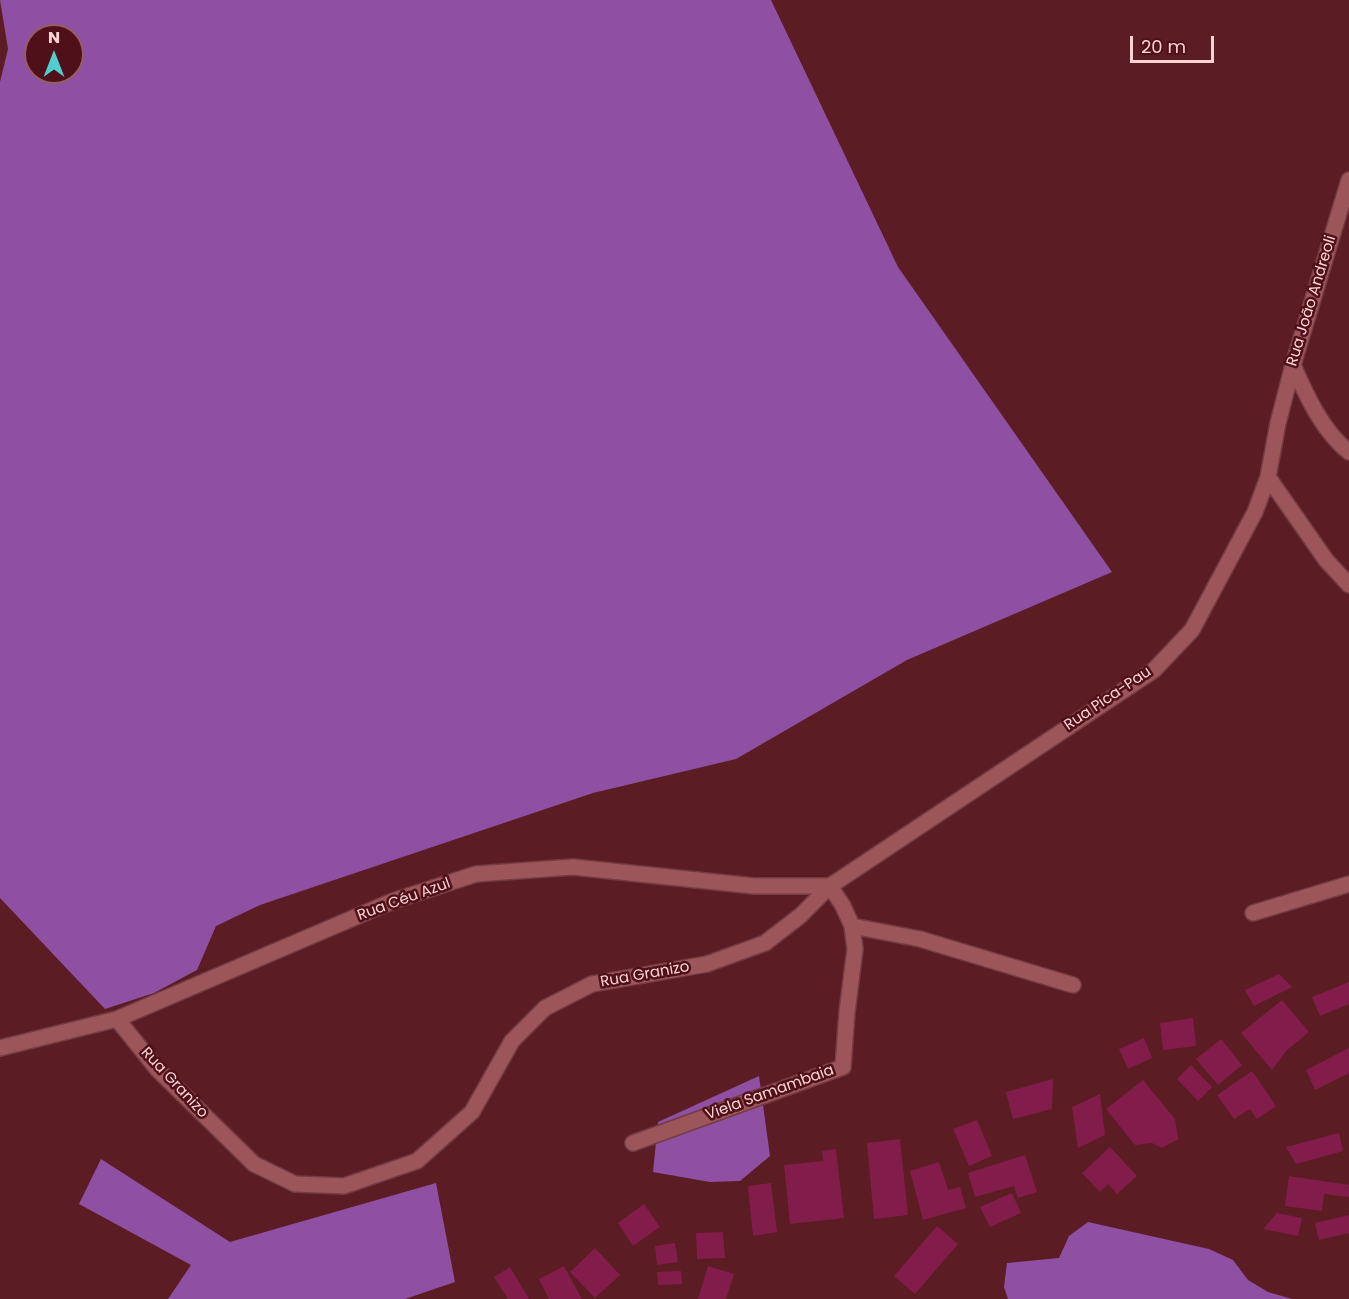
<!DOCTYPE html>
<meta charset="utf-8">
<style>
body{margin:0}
#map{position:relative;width:1349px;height:1299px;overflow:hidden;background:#5b1c23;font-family:Poppins,sans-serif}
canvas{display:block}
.north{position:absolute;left:24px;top:24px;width:60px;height:60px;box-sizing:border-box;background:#4f1019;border:2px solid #955e64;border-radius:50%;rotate:0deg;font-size:16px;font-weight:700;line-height:24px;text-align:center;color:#fdd3d4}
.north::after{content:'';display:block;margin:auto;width:21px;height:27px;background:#52cdd0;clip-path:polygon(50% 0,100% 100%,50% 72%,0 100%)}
.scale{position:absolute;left:1130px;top:36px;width:84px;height:27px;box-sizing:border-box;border:3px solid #fdd3d4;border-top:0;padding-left:8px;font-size:18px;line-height:21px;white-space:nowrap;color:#fdd3d4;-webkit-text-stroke:4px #4f1019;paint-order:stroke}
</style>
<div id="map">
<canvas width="1349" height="1299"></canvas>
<div class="north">N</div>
<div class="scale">20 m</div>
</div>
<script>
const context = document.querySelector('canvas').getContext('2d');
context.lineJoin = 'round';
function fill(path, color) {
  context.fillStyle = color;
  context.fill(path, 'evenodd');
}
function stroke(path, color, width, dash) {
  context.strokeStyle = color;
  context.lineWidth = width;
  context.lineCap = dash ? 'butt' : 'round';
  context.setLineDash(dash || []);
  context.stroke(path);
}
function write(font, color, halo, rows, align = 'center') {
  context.font = font + ' Poppins,sans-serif';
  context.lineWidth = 5;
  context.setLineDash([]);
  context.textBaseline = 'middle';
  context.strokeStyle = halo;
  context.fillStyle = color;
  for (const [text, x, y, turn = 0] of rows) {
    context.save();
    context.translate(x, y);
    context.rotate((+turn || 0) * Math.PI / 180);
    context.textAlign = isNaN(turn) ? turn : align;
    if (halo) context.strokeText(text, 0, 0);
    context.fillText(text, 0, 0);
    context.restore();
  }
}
fill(new Path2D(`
 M0,0H771L898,267L1112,572L907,660L736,759L593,793L260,905L216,926L197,970L154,993L105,1009L0,898V82L8,49ZM36,36H72V72H36Z
 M759,1076L770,1156L740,1181L710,1182L653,1172L658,1122Z
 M101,1159L230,1242L436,1183L455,1282L405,1299H168L191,1265L79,1204Z
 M1088,1222L1209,1249L1233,1260L1248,1280L1268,1292L1292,1299H1008L1004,1287L1007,1263L1059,1258L1069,1236Z`), '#8f50a3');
fill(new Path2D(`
 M1279,974L1292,987L1254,1006L1245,990Z
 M1349,982V1004L1320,1016L1312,997Z
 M1282,1000L1309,1032L1286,1051L1272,1070L1241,1033Z
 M1193,1018L1196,1046L1163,1050L1160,1023Z
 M1144,1038L1152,1058L1128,1069L1119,1049Z
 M1221,1039L1242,1065L1218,1085L1196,1059Z
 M1349,1048V1073L1315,1090L1306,1070Z
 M1191,1065L1212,1087L1198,1101L1177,1079Z
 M1252,1071L1276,1106L1257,1119L1250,1109L1234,1119L1217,1095Z
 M1053,1079L1052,1109L1013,1119L1006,1092Z
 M1143,1080L1175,1119L1178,1139L1162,1148L1152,1143L1135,1145L1106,1109Z
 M1100,1094L1105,1135L1078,1148L1072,1107Z
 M977,1120L992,1156L969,1166L953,1129Z
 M1339,1133L1343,1151L1296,1164L1286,1147Z
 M900,1139L908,1215L874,1219L867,1143Z
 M1110,1147L1137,1176L1117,1194L1108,1184L1100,1192L1082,1173Z
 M836,1149L844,1218L790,1224L784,1165L823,1161L822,1151Z
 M1025,1155L1037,1192L1018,1198L1014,1186L975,1197L968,1173Z
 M939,1162L948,1190L960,1187L966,1208L923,1220L910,1171Z
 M1289,1176L1349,1185V1197L1324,1194L1322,1211L1285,1206Z
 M771,1183L777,1232L753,1236L748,1186Z
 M1012,1193L1021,1213L990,1227L980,1207Z
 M644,1204L660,1227L633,1246L618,1223Z
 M1277,1213L1302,1218L1298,1236L1263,1229Z
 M1349,1215V1233L1319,1240L1315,1223Z
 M937,1226L958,1244L915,1294L894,1276Z
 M723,1232L725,1258L697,1259L696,1233Z
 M675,1243L678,1262L657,1265L655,1246Z
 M595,1248L620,1275L595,1298L570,1272Z
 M564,1266L582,1299H549L539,1279Z
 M708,1266L734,1274L726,1299H698Z
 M510,1267L529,1299H508L494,1277Z
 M681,1271L682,1284L658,1285L657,1272Z`), '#821d4b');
const street = new Path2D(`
 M1293,365C1306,395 1323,432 1349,452
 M1268,477L1326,560L1349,585
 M1253,913L1349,884
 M852,926L920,939L1073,985
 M117,1019L158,1070L254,1164L295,1184L344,1186L417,1161L472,1112L512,1041L545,1008L592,984L707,964L765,943L800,916L830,886L1154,670L1192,630L1255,512L1268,477L1278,423L1293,365L1349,180
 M0,1048L117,1019L393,901L476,874L573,867L754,886H830
 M633,1143L843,1067L847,1012L855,949L852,926L843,906L830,886`);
stroke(street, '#733b43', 18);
stroke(street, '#9c565a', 15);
write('15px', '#fdd3d4', '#4f1019', [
 ["Rua João Andreoli",1312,301,-73],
 ["Rua Pica-Pau",1108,699,-34],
 ["Rua Céu Azul",404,900,-20],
 ["Rua Granizo",645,975,-10],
 ["Rua Granizo",174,1083,47],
 ["Viela Samambaia",770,1093,-20]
]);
</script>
